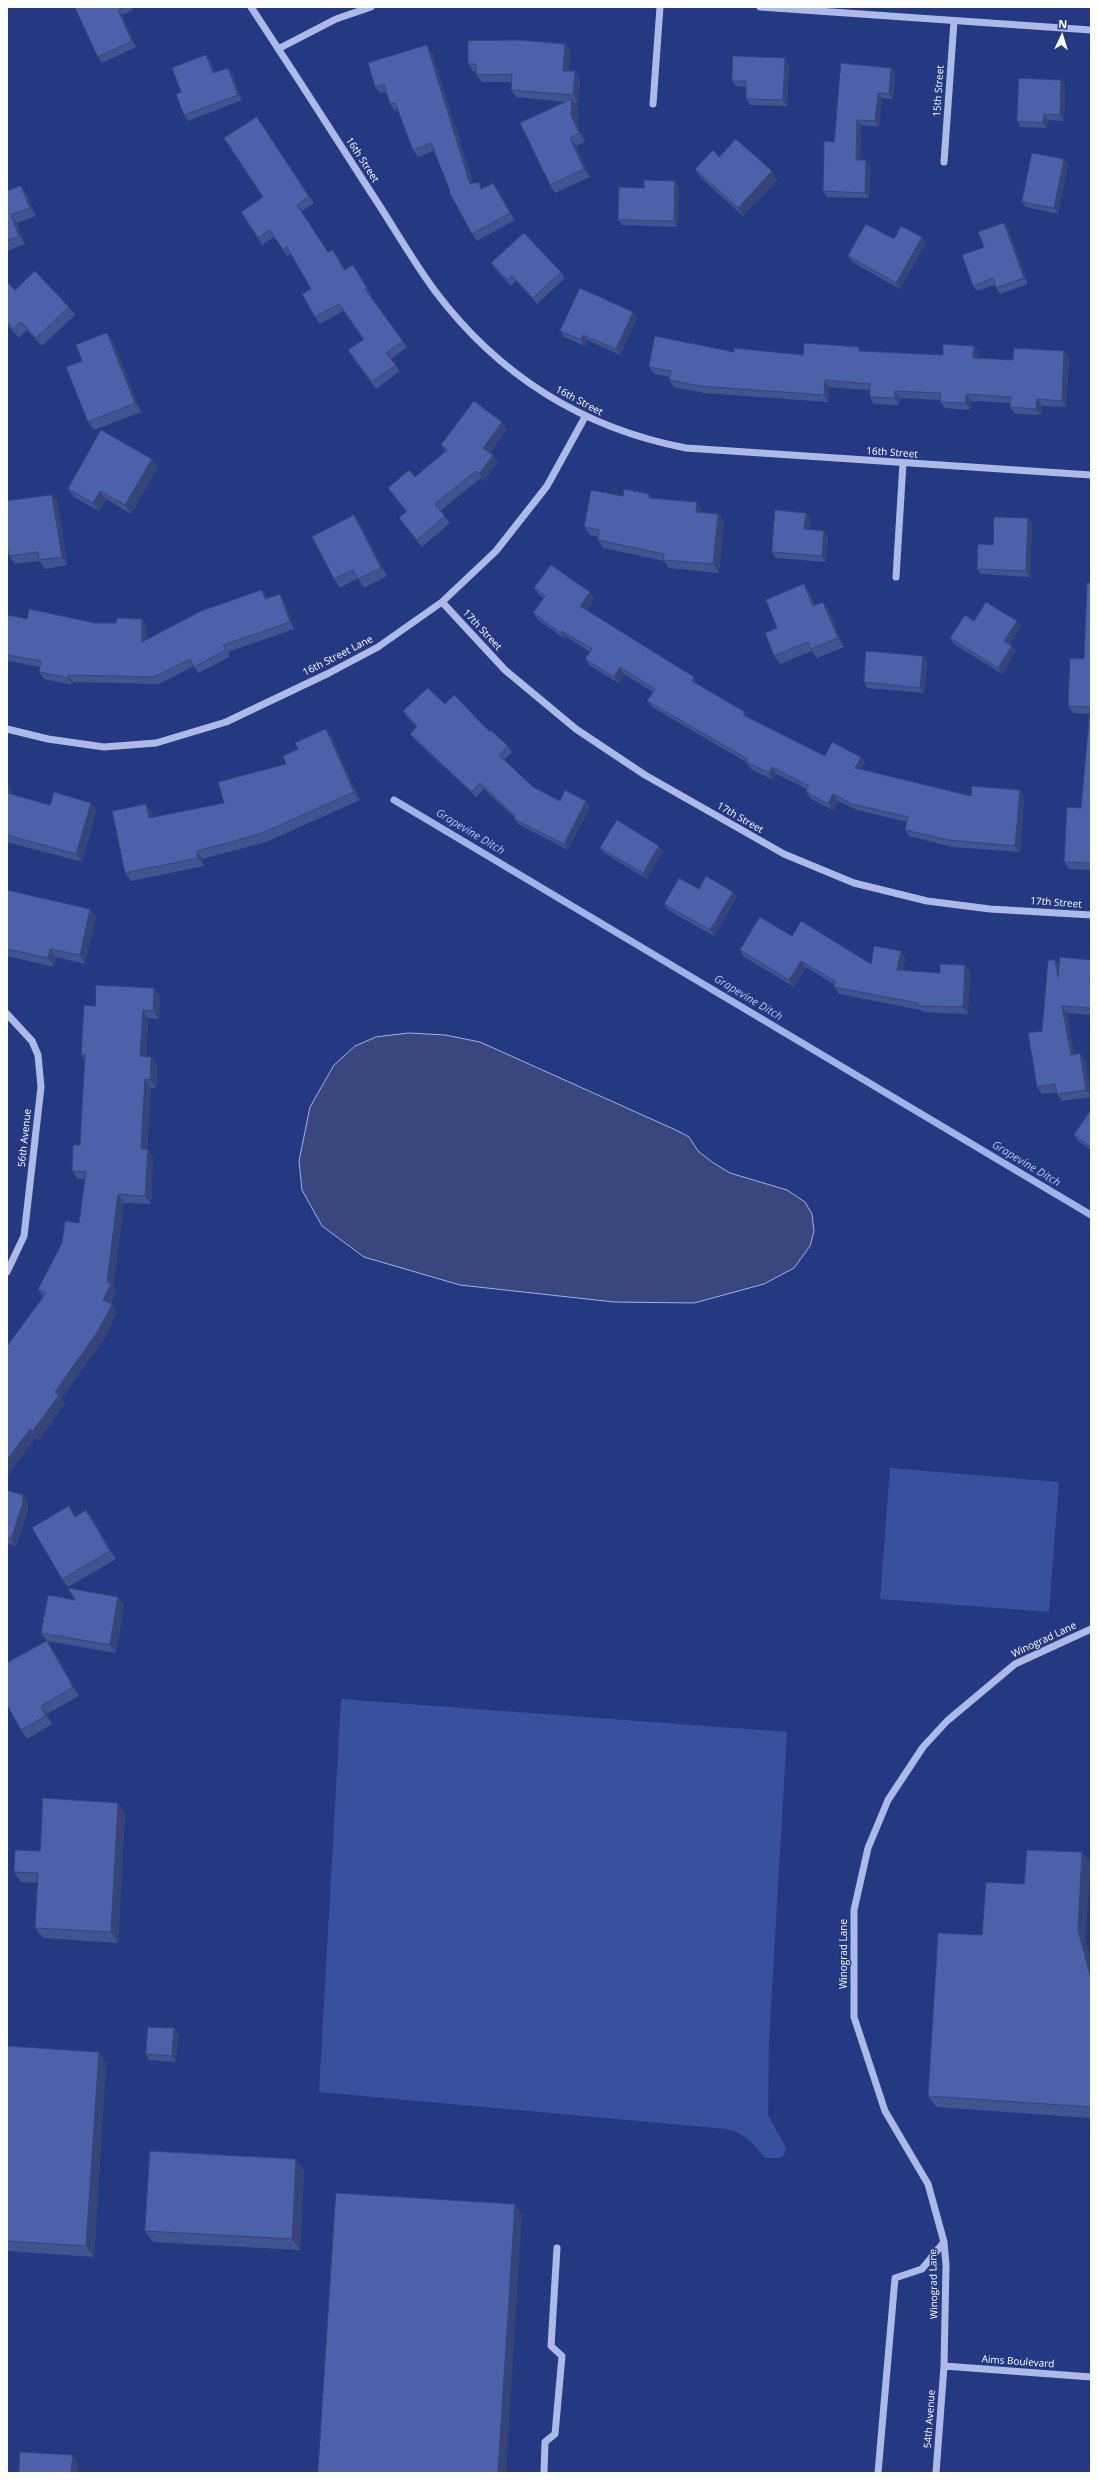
<!DOCTYPE html>
<style>
body{margin:0}
#map{position:relative;width:1098px;height:2480px;overflow:hidden;background:#253882;font-family:"Open Sans",sans-serif}
canvas{display:block}
.frame{position:absolute;inset:0;border:8px solid #fff;pointer-events:none}
.north{position:absolute;left:1042px;top:16px;width:40px;height:40px;-webkit-text-stroke:3px #253882;paint-order:stroke;rotate:4deg;font-size:11px;font-weight:700;line-height:16px;text-align:center;color:#fff}
.north::after{content:'';display:block;margin:auto;width:14px;height:18px;background:#fff;clip-path:polygon(50% 0,100% 100%,50% 72%,0 100%)}
</style>
<div id="map">
<canvas width="1098" height="2480"></canvas>
<div class="frame"></div>
<div class="north">N</div>
</div>
<script>
const context = document.querySelector('canvas').getContext('2d');
context.lineJoin = 'round';
function fill(path, color) {
  context.fillStyle = color;
  context.fill(path, 'evenodd');
}
function stroke(path, color, width, dash) {
  context.strokeStyle = color;
  context.lineWidth = width;
  context.lineCap = dash ? 'butt' : 'round';
  context.setLineDash(dash || []);
  context.stroke(path);
}
function write(font, color, halo, rows, align = 'center') {
  context.font = font + ' "Open Sans",sans-serif';
  context.lineWidth = 3;
  context.setLineDash([]);
  context.textBaseline = 'middle';
  context.strokeStyle = halo;
  context.fillStyle = color;
  for (const [text, x, y, turn = 0] of rows) {
    context.save();
    context.translate(x, y);
    context.rotate((+turn || 0) * Math.PI / 180);
    context.textAlign = isNaN(turn) ? turn : align;
    if (halo) context.strokeText(text, 0, 0);
    context.fillText(text, 0, 0);
    context.restore();
  }
}
fill(new Path2D(`
 M890,1468L1059,1482L1049,1612L880,1599Z
 M341,1699L787,1732L769,2041L768,2115L786,2148L784,2155L779,2158H765C754,2144 745,2133 727,2129L319,2092Z`), '#39509f');
const water = new Path2D(`
 M409,1033L445,1035L480,1042L678,1131L689,1137L698,1151L712,1162L730,1173L787,1190L805,1202L812,1214L814,1231L810,1246L794,1268L764,1284L694,1303L614,1302L460,1285L364,1257L322,1226L302,1190L299,1161L310,1107L334,1065L355,1046L376,1037Z`);
fill(water, '#3a477e');
stroke(water, '#a1b2e8', 1);
stroke(new Path2D(`
 M394,800L1091,1215`), '#a1b2e8', 7);
stroke(new Path2D(`
 M251,7C291,68 331,130 370,191C392,224 412,260 435,291C499,376 582,428 686,448L1091,475
 M760,7L1091,30
 M278,49L336,19L371,7
 M653,104L660,7
 M944,162L954,21
 M896,577L903,463
 M442,602L505,670L576,729L645,775L784,854L854,883L927,901L990,909L1091,915
 M7,729L48,739L104,747L156,743L226,722L329,673L378,647L442,602L496,551L547,486L585,417
 M7,1014L32,1041L38,1055L41,1087L24,1236L7,1272
 M944,2366L1091,2377
 M544,2473L545,2442L555,2434L562,2356L551,2346L557,2248
 M878,2473L895,2278L922,2269L944,2242
 M936,2473L944,2366L946,2265L944,2242L928,2184L885,2111L854,2017V1910L868,1848L888,1800L923,1747L947,1721L1015,1664L1091,1629`), '#adbae7', 7);
fill(new Path2D(`
 M75,7H132L133,10L122,15L136,47L102,63L98,57Z
 M565,44L570,51L569,71H575L580,79L578,103H575L578,107L577,123L585,142L576,146L590,177L555,193L550,185L566,102L516,97L511,90L512,82H482L476,75V71H473L468,64Z
 M432,52L473,183L483,188L497,189L515,220L477,241L472,234L450,191L434,151L418,157L413,150L398,110L395,111L390,104L386,92L380,93L375,87Z
 M206,55L210,61L215,73L228,68L232,73L242,100L188,121L184,115L181,92Z
 M789,64L787,106L750,105L746,99V87L736,86L732,81Z
 M891,68L895,73L893,99L882,98L879,127L861,125L860,160H866L870,166L869,198L827,197L823,191L834,142Z
 M1061,80L1065,86L1064,121L1048,120L1047,128L1021,127L1017,121Z
 M261,123L314,203L301,212L328,252L337,256L345,269L353,265L371,295L369,296L407,347L391,359L400,371L376,389L352,357L363,339L343,311L320,324L315,317L311,289L291,254L287,256L274,237L262,245L258,238L263,197Z
 M719,157L777,180L743,216L701,178L695,169Z
 M1064,159L1068,164L1058,214L1026,207L1022,202Z
 M675,181L679,187L677,227L622,225L618,220L644,188Z
 M21,186L27,194L36,216L17,223L25,244L7,251V191Z
 M1008,228L1028,284L1000,294L996,288L995,285L977,291L973,286L984,247Z
 M922,237L926,243L900,289L852,262L848,256L894,239Z
 M491,263L561,272L565,278L537,304L516,281L511,286L495,269Z
 M7,282L15,290L69,307L75,315L42,346L27,330L19,338L7,325Z
 M633,312L637,318L620,355L587,340L585,346L564,337L560,331Z
 M107,333L113,341L141,412L94,430L88,422L82,361Z
 M974,346L979,353L978,358L1013,360L1064,351L1069,358L1066,407L1042,406L1041,415L1015,414L1010,407V403L971,401L970,410L945,408L940,402V400L900,398L899,405L874,404L870,397V390L829,387L828,402L704,393L674,387L669,380L670,377L654,374L649,367L734,352L803,355L862,351L943,355Z
 M502,422L507,429L490,453L498,462L484,481L481,478L440,511L450,523L422,547L404,525L399,518L406,512L393,495L388,488L415,477L445,452L441,445Z
 M152,459L158,467L131,514L106,499L99,511L74,497L68,489Z
 M649,494L652,498L702,510V513L718,514L724,522L719,573L669,568L664,561L603,548L598,540V537L590,535L584,527L623,496Z
 M52,495L58,503L67,565L45,569L39,561L15,564L9,556Z
 M806,513L810,518L809,530L824,531L828,537L826,562L776,558L772,552Z
 M1032,523L1030,577L981,574L977,569L993,545Z
 M360,524L387,576L364,588L358,578L340,588L334,579Z
 M1091,578V870L1069,869L1064,862L1081,808L1090,714L1073,713L1068,706L1084,659Z
 M804,584L810,593L815,605L829,610L844,647L817,658L812,651L780,664L774,656L777,628Z
 M534,588L590,592L594,599L587,610L698,684V685L748,717L825,756L865,763L862,769L971,796L1020,790L1024,797L1020,852L952,847L909,836L905,830L907,822L857,810L838,801L833,810L811,799L806,792L807,789L776,774L773,780L751,769L746,762L652,707L647,701L653,692L624,674L619,683L590,666L585,659L590,652L567,637L565,639L538,620L533,613L544,598L539,595Z
 M267,597V598L284,601L294,629L228,652L230,657L198,673L194,666L159,684L73,682L72,685L44,679L39,672L40,667L8,661L7,666V615L27,619L147,626V639Z
 M974,621H1017L1021,626L1010,644L1012,646L1016,651L1002,674L954,644L950,638Z
 M923,656L927,662L924,693L867,688L864,682Z
 M445,704L490,732L508,746L512,752L504,760L533,787L560,801L590,807L568,850L518,824L514,819V817L484,789L476,797L414,739L410,734L417,727L407,717L403,711Z
 M326,729L332,738L360,800L266,842L202,859L204,866L131,881L125,873L152,812L153,818L224,803L286,764L298,749Z
 M7,783L12,791V795L50,805L91,803L96,811L82,862L7,842Z
 M600,848L663,851L647,879L604,853Z
 M699,889L737,897L714,936L668,910L664,904Z
 M7,890L90,909L96,917L85,964L56,957L54,967L7,956Z
 M740,950L871,964L905,958L903,971L940,973L970,972L968,1014L923,1012L921,1010L839,994L834,987L835,985L806,967L794,987L744,957Z
 M1055,960L1059,966L1091,960V1015L1067,1013L1074,1054L1085,1060L1091,1097L1062,1101L1057,1094V1092L1042,1094L1037,1087L1042,1031Z
 M160,996L159,1019L148,1018L146,1057H151L157,1065L156,1088H151L147,1149L153,1158L151,1204L124,1203L113,1287L116,1292L111,1304L117,1312L104,1339L61,1399L65,1403L39,1440L36,1437L7,1476V1346L43,1297L38,1289L79,1223L85,1179H78L72,1171L80,1145L85,1060L81,1055L95,1006Z
 M1091,1110V1150L1078,1141L1074,1135Z
 M7,1490L23,1495L28,1503V1511L16,1546L7,1543Z
 M86,1510L92,1518L116,1559L68,1587L62,1579L76,1516Z
 M118,1597L124,1605L116,1653L47,1641L53,1649L79,1696L47,1714L52,1724L27,1739L21,1730L47,1641L41,1633L75,1600Z
 M125,1813L118,1943L43,1938L35,1928L38,1883L21,1882L14,1872L40,1851Z
 M1082,1852L1090,1863L1085,1941L1091,1962V2118L936,2107L928,2096L982,1935L1024,1884Z
 M174,2028L178,2034L176,2062L149,2060L146,2054Z
 M7,2046L106,2063L94,2257L7,2251Z
 M304,2170L300,2250L153,2242L145,2231Z`), '#425392');
fill(new Path2D(`
 M118,10L122,15L136,47L132,41Z
 M565,44L570,51L568,78L563,71Z
 M427,45L432,52L475,191L470,184Z
 M206,55L210,61L217,79L213,73Z
 M785,58L789,64L787,106L783,100Z
 M228,68L232,73L242,100L238,95Z
 M891,68L895,73L893,99L889,94Z
 M575,71L580,79L578,103L573,95Z
 M1061,80L1065,86L1064,121L1060,115Z
 M878,93L882,98L879,127L875,121Z
 M572,99L578,107L577,123L585,142L579,133L571,115Z
 M1044,114L1048,120L1047,128L1043,123Z
 M857,120L861,125L860,166L856,160Z
 M570,138L576,146L590,177L584,169Z
 M1064,159L1068,164L1058,214L1054,208Z
 M866,160L870,166L869,198L865,193Z
 M772,171L777,180L743,216L738,208Z
 M675,181L679,187L677,227L674,221Z
 M493,183L497,189L515,220L510,213Z
 M21,186L27,194L36,216L30,208Z
 M11,215L17,223L25,244L19,236Z
 M1004,223L1008,228L1028,284L1024,278Z
 M922,237L926,243L900,289L896,283Z
 M333,250L337,256L349,276L344,270Z
 M353,265L358,271L371,295L367,288Z
 M633,312L637,318L620,355L616,349Z
 M107,333L113,341L141,412L135,403Z
 M583,335L587,340L585,346L581,340Z
 M974,346L979,353L978,365L973,358Z
 M1064,351L1069,358L1066,407L1062,401Z
 M825,380L829,387L828,402L824,395Z
 M895,391L900,398L899,405L895,398Z
 M966,394L971,401L970,410L966,403Z
 M1037,399L1042,406L1041,415L1036,409Z
 M502,422L507,429L488,455L483,448Z
 M493,455L498,462L484,481L479,474Z
 M152,459L158,467L131,514L125,505Z
 M100,491L106,499L99,511L93,503Z
 M649,494L655,502L649,498Z
 M52,495L58,503L67,565L62,557Z
 M697,502L702,510L701,520L696,512Z
 M806,513L810,518L808,535L804,529Z
 M718,514L724,522L719,573L713,564Z
 M354,515L360,524L387,576L381,568Z
 M1028,518L1032,523L1030,577L1026,571Z
 M824,531L828,537L826,562L822,556Z
 M804,584L810,593L819,614L813,606Z
 M262,590L267,597L270,606L265,599Z
 M590,592L594,599L585,612L580,606Z
 M280,594L284,601L294,629L290,622Z
 M823,602L829,610L844,647L838,638Z
 M142,619L147,626V648L142,642Z
 M1017,621L1021,626L1008,647L1004,641Z
 M562,631L567,637L565,639L561,633Z
 M1012,646L1016,651L1002,674L998,668Z
 M923,656L927,662L924,693L920,688Z
 M620,667L624,674L619,683L614,677Z
 M68,675L73,682L72,685L68,678Z
 M694,677L698,684L696,687L692,681Z
 M745,712L749,719L743,715Z
 M326,729L332,738L360,800L354,792Z
 M861,757L865,763L860,774L855,768Z
 M772,767L776,774L773,780L769,773Z
 M7,783L12,791L10,801L7,796Z
 M1020,790L1024,797L1020,852L1015,846Z
 M833,794L838,801L833,810L828,804Z
 M586,801L590,807L568,850L564,844Z
 M91,803L96,811L82,862L76,854Z
 M146,804L152,812L155,827L149,818Z
 M659,846L663,851L647,879L643,873Z
 M197,851L202,859L204,866L198,858Z
 M733,892L737,897L714,936L710,930Z
 M90,909L96,917L85,964L80,955Z
 M50,949L56,957L54,967L48,958Z
 M901,951L905,958L902,977L897,970Z
 M1055,960L1060,967L1058,977Z
 M801,961L806,967L794,987L789,980Z
 M965,965L970,972L968,1014L963,1007Z
 M154,988L160,996L159,1019L153,1011Z
 M1062,1006L1067,1013L1076,1062L1071,1055Z
 M143,1010L148,1018L146,1064L140,1056Z
 M1080,1053L1085,1060L1091,1097L1086,1090Z
 M151,1057L157,1065L156,1088L150,1080Z
 M145,1079L151,1088L147,1157L141,1149Z
 M148,1149L153,1158L151,1204L145,1196Z
 M118,1194L124,1203L113,1287L116,1292L108,1308L103,1300L107,1282Z
 M112,1304L117,1312L104,1339L61,1399L65,1403L39,1440L33,1431L55,1392Z
 M30,1429L36,1437L7,1476V1460Z
 M23,1495L28,1503V1511L16,1546L11,1539Z
 M86,1510L92,1518L116,1559L110,1551Z
 M118,1597L124,1605L116,1653L110,1645Z
 M47,1641L53,1649L79,1696L73,1687Z
 M41,1706L47,1714L52,1724L46,1716Z
 M118,1803L125,1813L118,1943L111,1932Z
 M1082,1852L1090,1863L1085,1941L1091,1962V1979L1078,1930Z
 M174,2028L178,2034L176,2062L172,2056Z
 M99,2052L106,2063L94,2257L86,2246Z
 M296,2159L304,2170L300,2250L292,2239Z
 M515,2204L522,2215L506,2473H498Z
 M73,2455L78,2463V2473H71Z`), '#364477');
const building = new Path2D(`
 M75,7H124L118,10L132,41L98,57Z
 M519,40L565,44L563,71H575L573,95L511,90L512,74L476,75V64H468V41Z
 M427,45L470,184L479,182L481,189L493,183L510,213L472,234L449,192L450,191L431,143L413,150L395,103L390,104L384,84L375,87L368,63Z
 M206,55L213,73L228,68L238,95L184,115L176,94L181,92L172,68Z
 M733,56L785,58L783,100L746,99V81H732Z
 M841,63L891,68L889,94L878,93L875,121L857,120L856,160H866L865,193L823,191L824,141L834,142Z
 M1019,78L1061,80L1060,115L1044,114L1043,123L1017,121Z
 M572,99L571,115L579,133L570,138L584,169L550,185L520,123Z
 M257,117L309,197L297,205L328,252L333,250L344,270L353,265L367,288L365,289L403,341L386,353L396,365L372,382L348,350L364,339L339,304L315,317L302,294L311,289L287,247L283,250L270,230L258,238L241,212L263,197L224,138Z
 M736,139L772,171L738,208L695,169L713,150L719,157Z
 M1032,153L1064,159L1054,208L1022,202Z
 M644,180L675,181L674,221L618,220L619,187L644,188Z
 M21,186L30,208L11,215L19,236L7,241V191Z
 M1004,223L1024,278L996,288L993,278L973,286L962,255L984,247L978,232Z
 M866,224L894,239L901,226L922,237L896,283L848,256Z
 M524,233L561,272L533,298L512,276L508,280L491,263Z
 M35,271L69,307L36,338L21,322L13,329L7,322V282L15,290Z
 M580,288L633,312L616,349L583,335L581,340L560,331Z
 M107,333L135,403L88,422L66,367L82,361L76,345Z
 M655,336L734,352V348L803,355L804,343L859,347V351L943,355V344L974,346L973,358L1013,360L1014,348L1064,351L1062,401L1037,399L1036,409L1010,407L1011,397L966,394V403L940,402L941,393L895,391V398L870,397V384L825,380L824,395L700,386L669,380L671,371L649,367Z
 M474,401L502,422L483,448L493,455L479,474L476,471L435,504L445,516L417,540L399,518L407,511L388,488L409,470L415,477L447,450L441,445Z
 M101,430L152,459L125,505L100,491L93,503L68,489Z
 M624,489L649,494V498L697,502L696,512L718,514L713,564L663,560L664,554L598,540L599,530L584,527L591,490L623,496Z
 M52,495L62,557L39,560L38,552L9,556L7,545V501Z
 M775,510L806,513L804,529L824,531L822,556L772,552Z
 M354,515L381,568L358,579L353,570L334,579L312,537Z
 M994,517L1028,518L1026,571L977,569L978,544L993,545Z
 M551,565L590,592L580,606L694,677L692,681L745,712L743,715L825,756L832,742L861,757L855,768L971,796L972,786L1020,790L1015,846L948,840L905,830L908,817L852,804L833,794L828,804L806,792L809,786L772,767L769,773L746,762L748,759L647,701L655,689L620,667L614,677L585,659L592,649L562,631L561,633L533,613L545,596L534,588Z
 M1091,578V863L1064,862L1067,807L1081,808L1090,707L1068,706L1070,658L1084,659L1087,583H1091Z
 M804,584L813,606L823,602L838,638L811,649L808,642L774,656L765,633L777,628L766,600Z
 M262,590L265,599L280,594L290,622L223,645L226,650L194,667L190,659L154,677L68,675V678L39,672L41,661L7,655V615L27,619L29,609L95,623H116L117,618L142,619V642L201,611Z
 M986,602L1017,621L1004,641L1012,646L998,668L950,638L965,615L974,621Z
 M866,651L923,656L920,688L864,682Z
 M428,688L445,704L454,695L490,732L491,730L508,746L499,755L533,787L560,801L565,790L586,801L564,844L514,819L515,816L480,783L472,792L410,734L417,726L403,711Z
 M326,729L354,792L260,834L197,851L198,858L125,873L112,811L146,804L149,818L224,803L218,782L286,764L283,756L298,749L295,743Z
 M54,792L91,803L76,854L7,835V793L50,805Z
 M617,820L659,846L643,873L600,848Z
 M706,876L733,892L710,930L664,904L679,878L699,889Z
 M7,890L90,909L80,955L50,949L48,958L7,949Z
 M760,917L792,936L801,921L871,964L874,946L901,951L897,970L940,973V964L965,965L963,1007L918,1006V1003L834,987L835,981L801,961L789,980L740,950Z
 M1060,957L1091,960L1090,984H1091V1008L1062,1006L1071,1055L1080,1053L1086,1090L1057,1094L1055,1084L1037,1087L1028,1033L1042,1031L1048,960H1055L1058,977Z
 M96,985L154,988L153,1011L143,1010L140,1056L151,1057L150,1080L145,1079L141,1149H148L145,1196L118,1194L107,1282L111,1284L103,1300L112,1304L98,1331L55,1392L59,1395L33,1431L30,1429L7,1460V1346L46,1293L38,1289L62,1243L65,1221L79,1223L86,1172L72,1171L73,1145H80L85,1055H81L84,1005L95,1006Z
 M1091,1110V1147L1074,1135Z
 M7,1490L23,1495V1503L11,1539L7,1537Z
 M69,1506L75,1517L86,1510L110,1551L62,1579L32,1528Z
 M68,1588L118,1597L110,1645L41,1633L48,1595L75,1600Z
 M47,1641L73,1687L41,1706L46,1716L21,1730L7,1705V1663Z
 M43,1798L118,1803L111,1932L35,1928L38,1873L14,1872L15,1850L40,1851Z
 M1027,1850L1082,1852L1078,1930L1091,1979V2107L928,2096L938,1933L982,1935L986,1882L1024,1884Z
 M148,2027L174,2028L172,2056L146,2054Z
 M7,2046L99,2052L86,2246L7,2241Z
 M150,2151L296,2159L292,2239L145,2231Z
 M336,2193L515,2204L498,2473H318Z
 M20,2452L73,2455L71,2473H19Z`);
fill(building, '#4d61aa');
stroke(building, '#364477', 1);
write('10px', '#fff', '#253882', [
 ["15th Street",939,91,-86],
 ["16th Street",362,160,57],
 ["16th Street",579,401,28],
 ["16th Street",892,453,4],
 ["17th Street",482,630,47],
 ["16th Street Lane",338,656,-27],
 ["17th Street",740,818,30],
 ["17th Street",1056,903,4],
 ["56th Avenue",25,1138,-84],
 ["Winograd Lane",1044,1640,-25],
 ["Winograd Lane",844,1954,-90],
 ["Winograd Lane",934,2284,-91],
 ["Aims Boulevard",1018,2362,4],
 ["54th Avenue",930,2419,-86]
]);
write('italic 11px', '#b8c4ee', '#253882', [
 ["Grapevine Ditch",470,832,31],
 ["Grapevine Ditch",748,998,31],
 ["Grapevine Ditch",1026,1164,31]
]);
</script>
